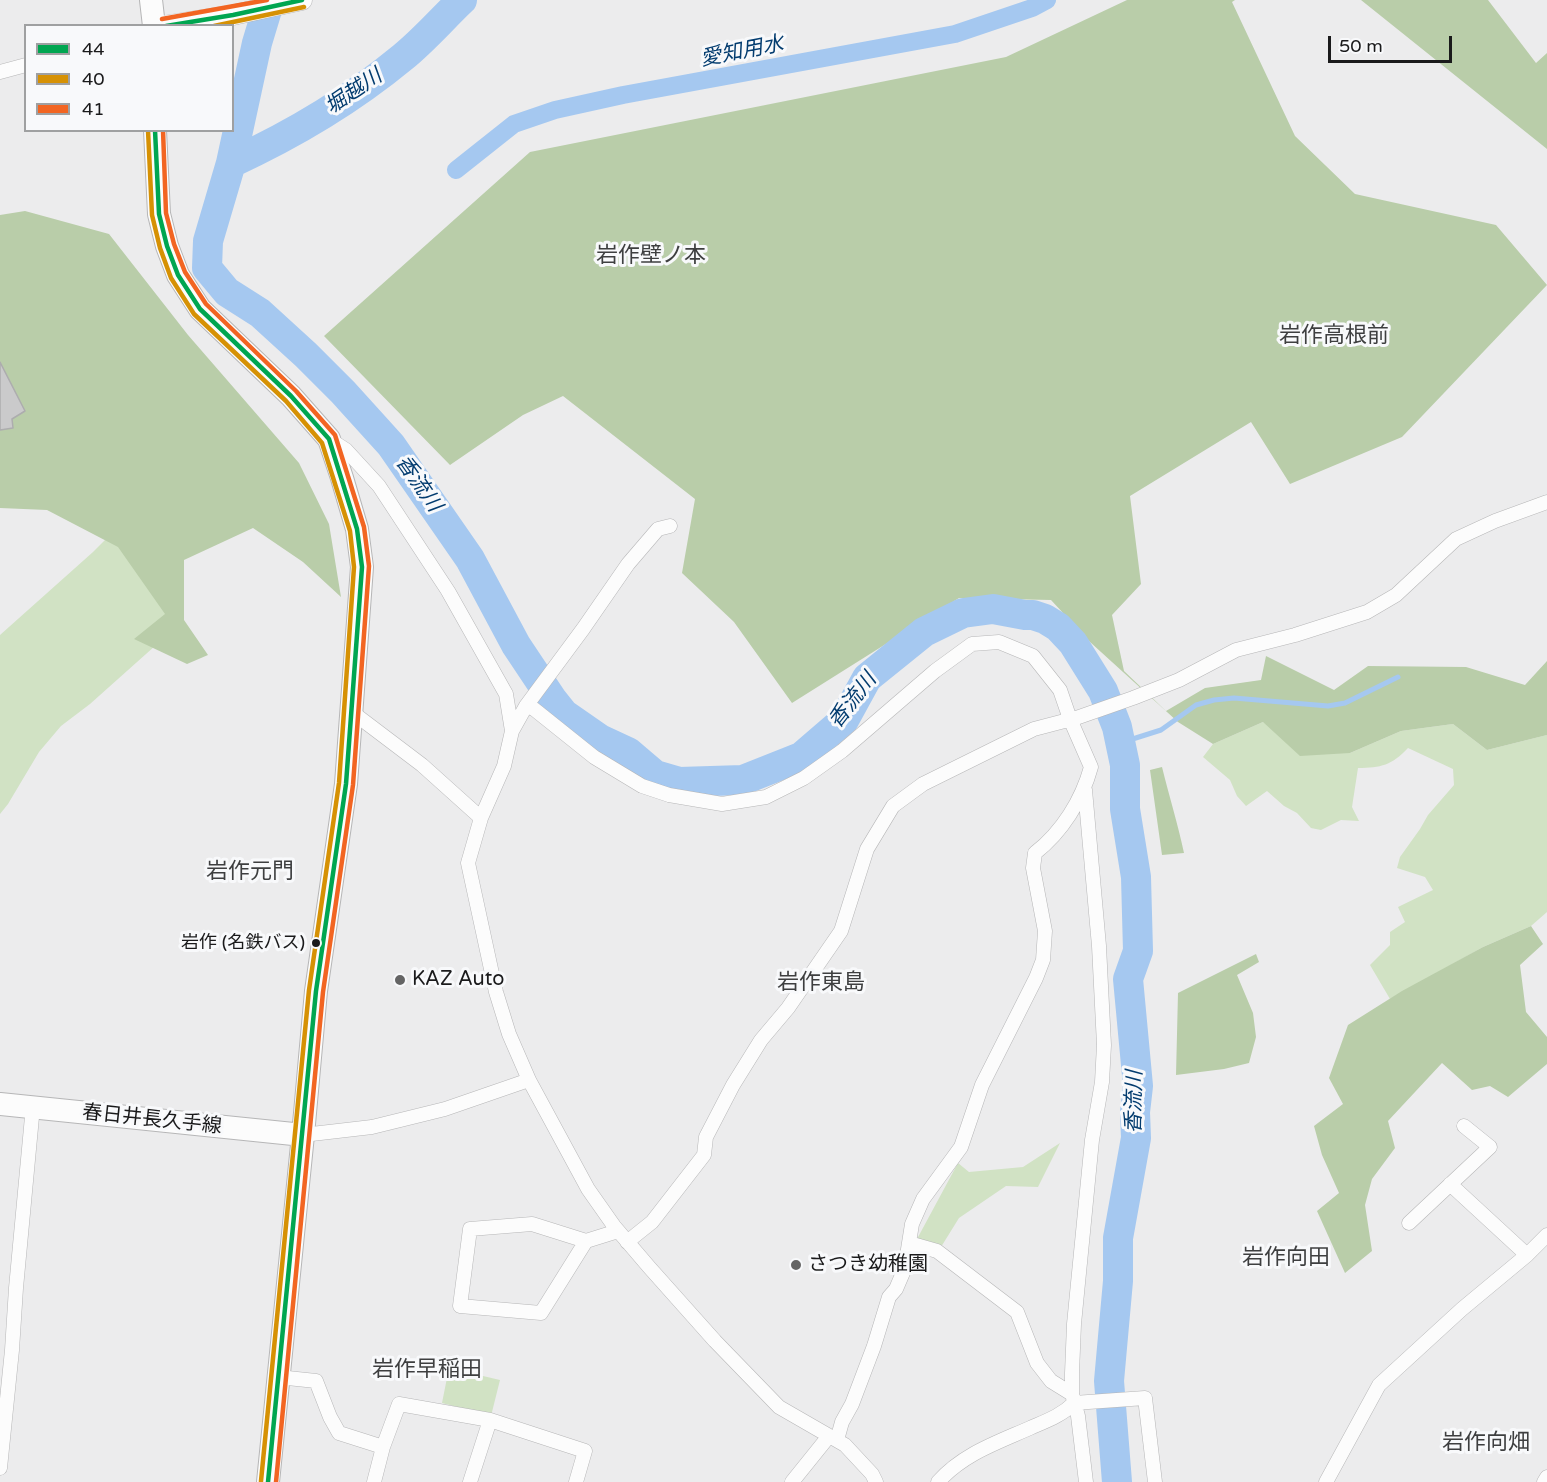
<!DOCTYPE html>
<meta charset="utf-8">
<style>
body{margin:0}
#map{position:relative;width:1547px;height:1482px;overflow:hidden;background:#ececed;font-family:"Varela Round",sans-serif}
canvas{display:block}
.legend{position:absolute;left:24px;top:24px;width:210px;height:108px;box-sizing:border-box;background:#f8f9fb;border:2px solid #9fa0a1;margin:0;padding:8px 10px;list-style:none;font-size:18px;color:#1a1a1b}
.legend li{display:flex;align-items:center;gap:12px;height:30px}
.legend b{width:30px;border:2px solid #9fa0a1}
.scale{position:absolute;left:1328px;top:36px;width:124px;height:27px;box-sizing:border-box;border:3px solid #1a1a1b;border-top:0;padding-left:8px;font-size:18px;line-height:21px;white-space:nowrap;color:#1a1a1b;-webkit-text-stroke:4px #f8f9fb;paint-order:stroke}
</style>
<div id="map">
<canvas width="1547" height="1482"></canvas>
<ul class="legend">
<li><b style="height:8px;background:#00a651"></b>44</li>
<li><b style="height:8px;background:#d69104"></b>40</li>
<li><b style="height:8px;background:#f26522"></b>41</li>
</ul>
<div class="scale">50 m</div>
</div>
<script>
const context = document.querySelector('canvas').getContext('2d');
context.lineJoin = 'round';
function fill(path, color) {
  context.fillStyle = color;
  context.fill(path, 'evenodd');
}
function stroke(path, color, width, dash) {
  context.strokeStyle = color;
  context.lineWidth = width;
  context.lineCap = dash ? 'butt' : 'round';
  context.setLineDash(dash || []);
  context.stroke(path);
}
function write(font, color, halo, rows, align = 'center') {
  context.font = font + ' "Varela Round","Noto Sans JP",sans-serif';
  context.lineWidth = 6;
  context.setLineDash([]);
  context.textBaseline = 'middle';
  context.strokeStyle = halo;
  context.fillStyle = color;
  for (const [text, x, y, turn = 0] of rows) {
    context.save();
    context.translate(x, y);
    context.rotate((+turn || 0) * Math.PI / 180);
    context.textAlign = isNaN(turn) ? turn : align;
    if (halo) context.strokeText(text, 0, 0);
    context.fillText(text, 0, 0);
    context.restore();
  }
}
fill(new Path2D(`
 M119,526L174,629L90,704L61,726L39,752L8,804L0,814V635L93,552Z
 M1263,722L1350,753L1401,731L1453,724L1487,750L1547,735V912L1531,926L1483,947L1390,999L1370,965L1390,945V932L1405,922L1398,907L1433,890L1425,877L1397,868L1400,857L1420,829L1428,815L1454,785L1453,769L1408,748C1392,765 1381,768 1358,768L1352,807L1359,821L1341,820L1321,830L1311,828L1297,813L1284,806L1267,791L1246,806L1237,796L1230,780L1203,757L1213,744Z
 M1060,1143L1038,1187L1006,1186L959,1218L941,1247L917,1239L958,1163L969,1172L1023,1167Z
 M449,1368L500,1380L491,1416L442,1403Z`), '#d1e2c4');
fill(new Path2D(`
 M1127,0H1235L1232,2L1295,136L1355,194L1496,225L1547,285L1402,437L1290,484L1251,422L1130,496L1141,584L1112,615L1124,671L1166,711L1205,688L1261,680L1266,656L1334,690L1368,666L1466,667L1525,685L1547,661V735L1487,750L1453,724L1401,731L1350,753L1300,756L1263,722L1213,744L1178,722L1090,642L1051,600L959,598L792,703L734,622L682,573L695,499L563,396L523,415L450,465L324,336L530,152L1006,57Z
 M1361,0H1488L1536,63L1547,53V149Z
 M25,211L109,234L188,335L299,463L329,524L341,597L303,562L253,528L184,560V620L208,655L187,664L134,639L165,614L118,547L47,510L0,508V215Z
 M1162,767C1169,796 1178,824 1184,853L1162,855L1150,770Z
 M1531,926L1543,944L1520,965L1526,1012L1547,1037V1064L1508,1097L1490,1086L1472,1090L1442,1063L1388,1121L1395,1148L1372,1179L1365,1205L1372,1251L1345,1273L1317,1211L1339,1193L1322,1155L1314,1126L1343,1104L1329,1078L1348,1025L1402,991L1483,947Z
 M1256,954L1259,962L1237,975L1253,1013L1256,1037L1249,1063L1224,1069L1176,1075L1178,993Z`), '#b9cda9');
stroke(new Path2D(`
 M1120,743L1161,730L1196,705L1214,700L1234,698L1328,706L1345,703L1398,677`), '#a5c8f0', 5);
stroke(new Path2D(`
 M456,170L514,124L555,110L623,95L955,34L1032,8L1047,0`), '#a5c8f0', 18);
stroke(new Path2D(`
 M270,0L257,43L231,163L208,241L207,268L227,292L260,313L306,355L343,392L391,445L470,559L516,645L552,699L564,714L600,739L628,752L655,775L679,782L743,780L801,757L844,720L867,678L924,632L963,613L993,609L1025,615H1033L1045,619L1058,627L1073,643L1103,691L1117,727L1125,765V809L1136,877L1138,951L1128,979L1138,1086L1135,1112L1136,1138L1118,1238V1281L1109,1381L1117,1482
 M231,163C292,135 351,100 403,57C424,40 442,19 462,0`), '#a5c8f0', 30);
const building = new Path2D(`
 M0,362L25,411L12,419L13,428L0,430Z`);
fill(building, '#cacacb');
stroke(building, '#adadae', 1.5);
const minor = new Path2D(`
 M0,72L26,65
 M329,439L346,450L379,486L448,591L506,694L512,731
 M670,526L658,529L628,564L583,629L526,706L512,731L504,766L481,818L468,863L496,992L509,1034L529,1080L588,1189L614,1226L649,1267L715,1341L779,1407L845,1445L872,1474L876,1482
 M526,706L534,709L594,757L642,786L669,795L722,804L766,797L804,778L842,751L935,671L972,644L999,642L1033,656L1060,690L1070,719L1091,767C1082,800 1062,832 1035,853L1033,868L1045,931L1043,960L1036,978L982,1085L961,1147L923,1199L912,1224L905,1268L896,1289L889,1297L874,1346L852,1404L842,1422L837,1440
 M352,712L422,765L481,818
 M1085,790L1099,946L1104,1045L1102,1082L1092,1140L1074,1324L1072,1373V1394L1078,1416L1086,1482
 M303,1135L372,1127L445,1109L529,1080
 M1450,1184L1527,1255
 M1409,1223L1490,1147L1464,1126
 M586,1241L532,1224L470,1229L460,1306L541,1313L586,1241L618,1231
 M627,1242L652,1222L704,1155L706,1137L733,1085L761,1040L788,1008L841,931L867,849L893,806L923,784L1034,729L1076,718L1133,698L1179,680L1236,650L1295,635L1367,612L1396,595L1456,539L1495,521L1547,502
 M909,1243L937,1251L1017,1312L1037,1363L1051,1381L1072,1394
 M278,1377L316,1381L330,1417L339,1433L383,1447
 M0,1468L12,1350L16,1288L33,1106
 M374,1482L383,1447L399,1404L490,1420L585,1451L576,1482
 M470,1482L490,1420
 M792,1482L829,1436
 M938,1482C963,1454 996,1443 1030,1428C1046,1421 1061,1416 1074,1403L1145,1398L1155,1482
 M1326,1482L1379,1385L1462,1309L1527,1255L1547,1235
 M1544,1482L1547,1477`);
const secondary = new Path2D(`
 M163,26L233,15L302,0`);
const primary = new Path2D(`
 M151,0L154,26
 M155,130L159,214L167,246L178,275L200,309L291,396L329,439L342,478L357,529L362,567L346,784L316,991L303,1135L268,1482
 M0,1104L303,1135`);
stroke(minor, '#b6b6b7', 15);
stroke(secondary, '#b6b6b7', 21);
stroke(primary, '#b6b6b7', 24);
stroke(minor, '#fcfcfc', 14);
stroke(secondary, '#fcfcfc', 20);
stroke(primary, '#fcfcfc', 22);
stroke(new Path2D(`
 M166,26L233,15L302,0
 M155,130L159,214L167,246L178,275L200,309L291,396L329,439L357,529L362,567L346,784L316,991L268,1482`), '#00a651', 4.5);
stroke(new Path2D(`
 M214,26L304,7
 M148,130L152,215L160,248L171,278L194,314L286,401L322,443L350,531L354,567L339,783L309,990L261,1481`), '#d69104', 4.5);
stroke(new Path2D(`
 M162,19L267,0
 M163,130L166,213L174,244L185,272L206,304L296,391L335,435L364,527L369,566L353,785L323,992L276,1482`), '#f26522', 4.5);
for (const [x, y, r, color] of [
 [316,943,5,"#1a1a1b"],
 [400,980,6,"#646464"],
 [796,1265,6,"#646464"]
]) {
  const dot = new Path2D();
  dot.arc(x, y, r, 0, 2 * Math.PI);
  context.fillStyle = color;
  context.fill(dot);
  stroke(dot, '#f8f9fb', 2);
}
write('18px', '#1a1a1b', '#f8f9fb', [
 ["岩作 (名鉄バス)",305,943]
], 'right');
write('20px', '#1a1a1b', '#f8f9fb', [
 ["KAZ Auto",412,980],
 ["さつき幼稚園",808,1265]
], 'left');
write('20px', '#1a1a1b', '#f8f9fb', [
 ["春日井長久手線",152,1120,6]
]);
write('italic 21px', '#033c6f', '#f8f9fb', [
 ["愛知用水",742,52,-11],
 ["堀越川",354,92,-34],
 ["香流川",418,484,55],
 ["香流川",853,701,-52],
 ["香流川",1135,1102,-89]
]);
write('22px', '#3e3f40', '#f8f9fb', [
 ["岩作壁ノ本",651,256],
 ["岩作高根前",1334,336],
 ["岩作元門",250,872],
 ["岩作東島",821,983],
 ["岩作向田",1286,1258],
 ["岩作早稲田",427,1370],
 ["岩作向畑",1486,1443]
]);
</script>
